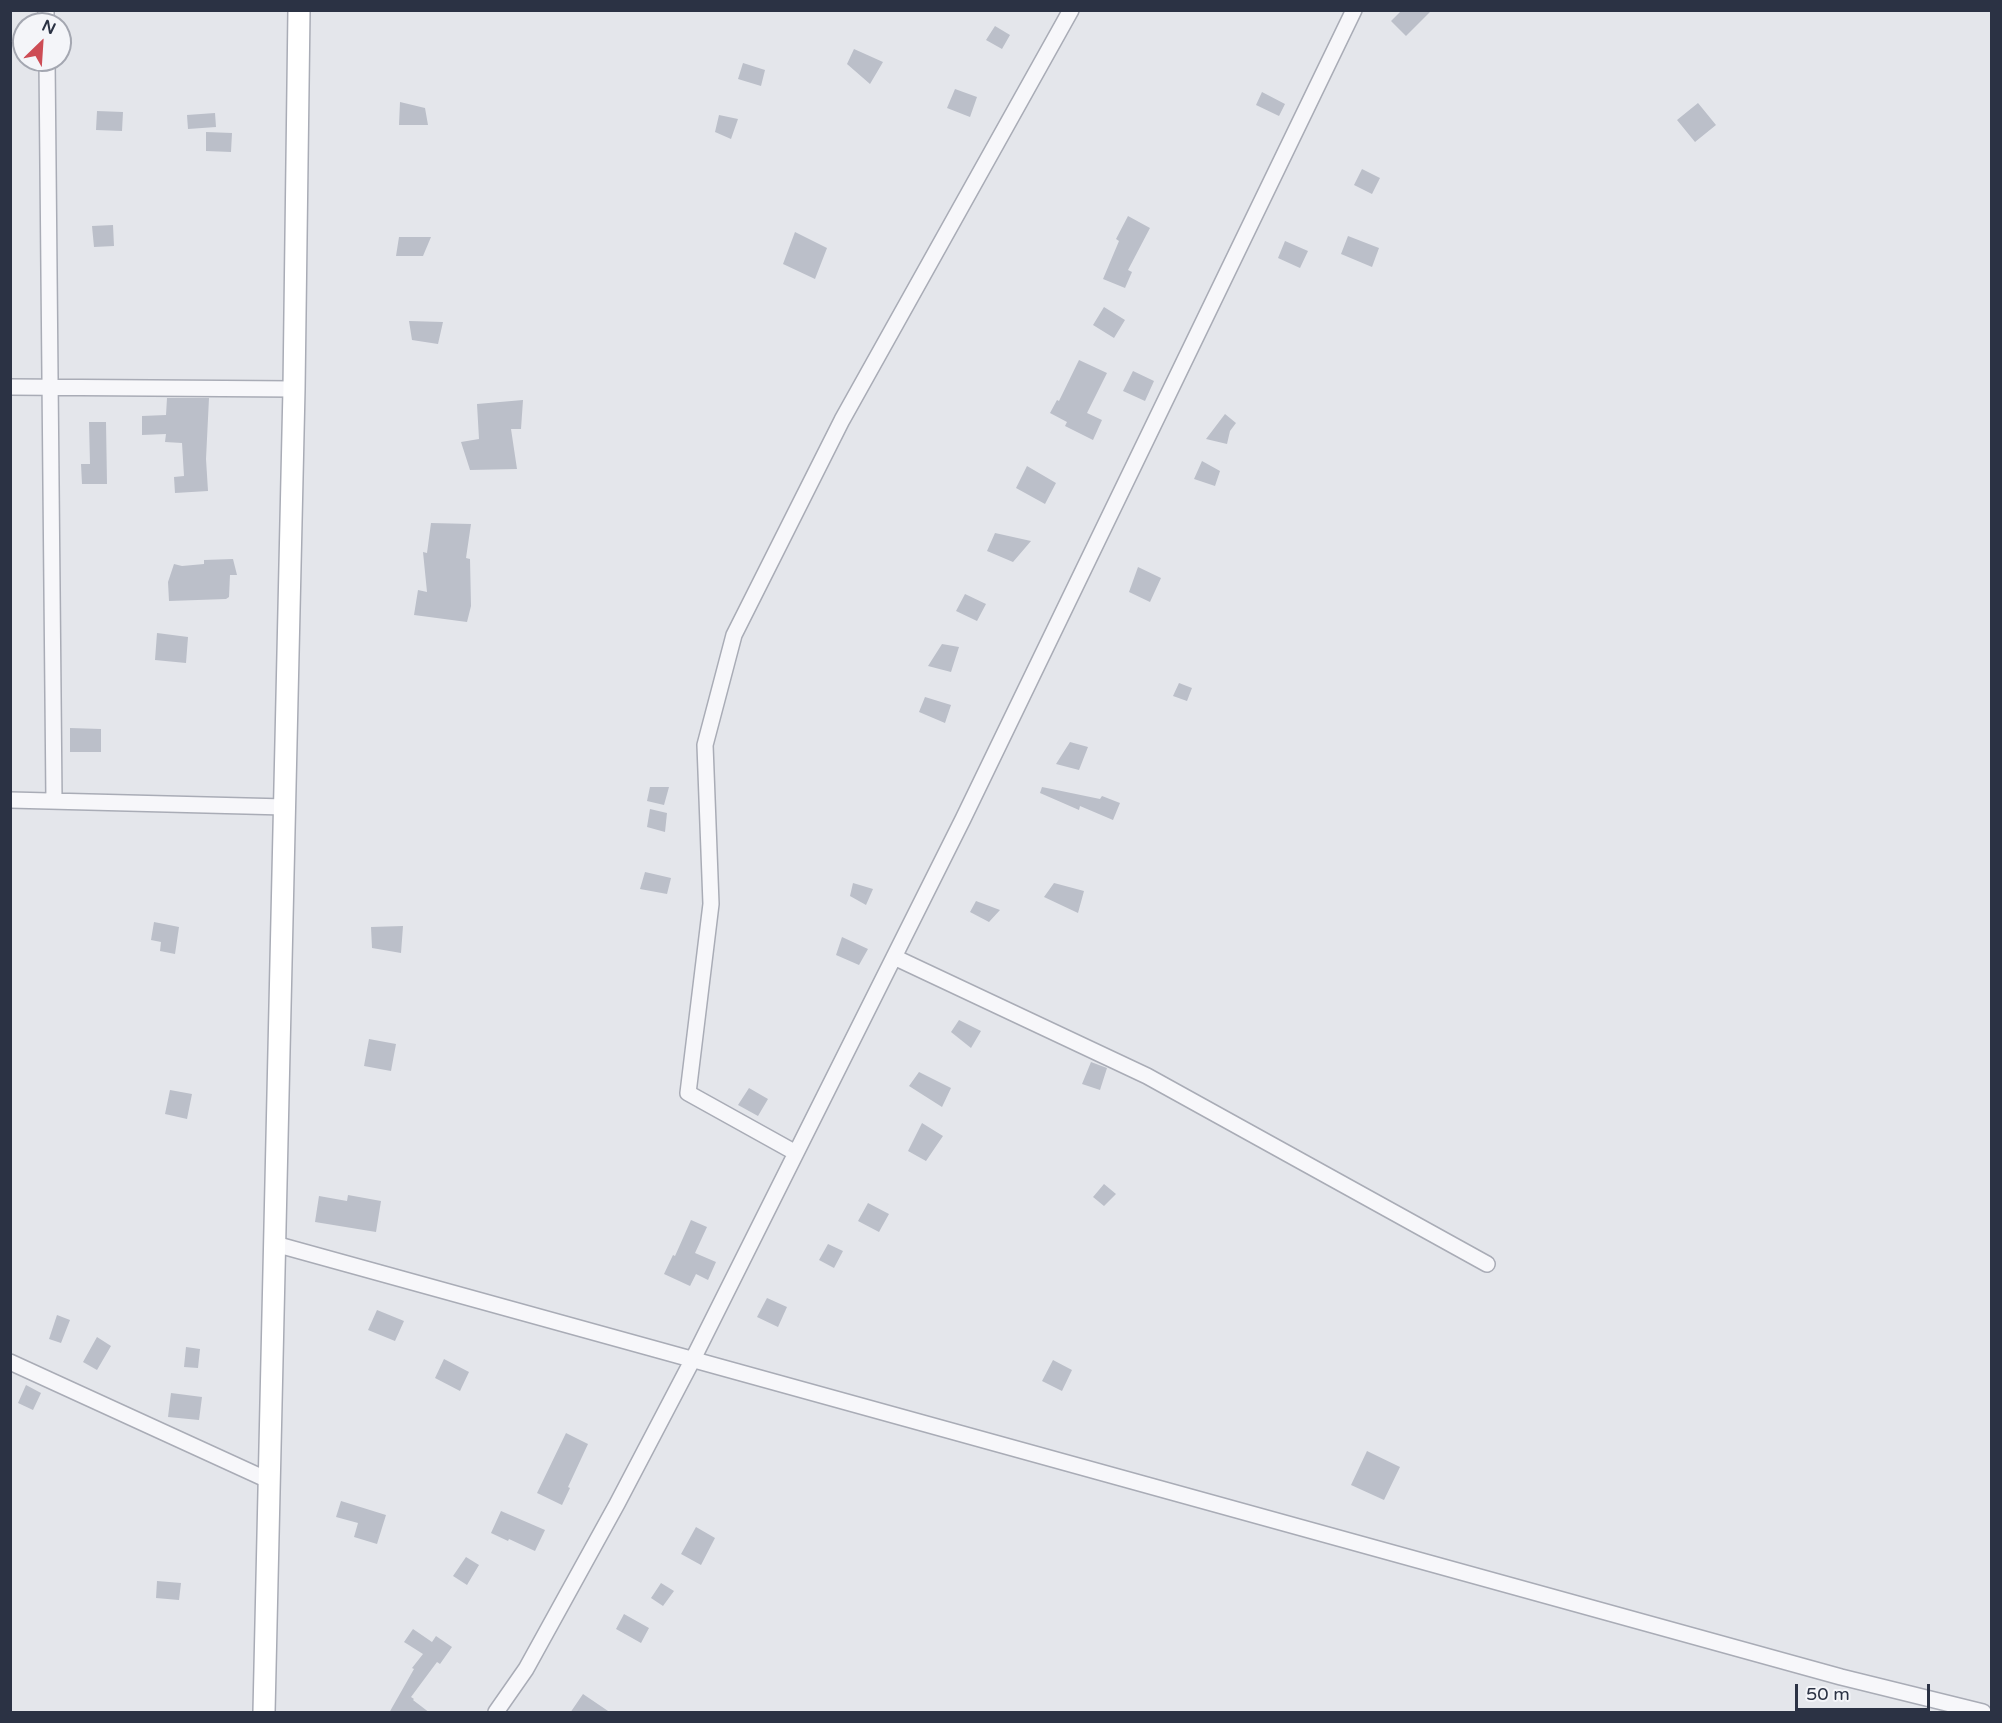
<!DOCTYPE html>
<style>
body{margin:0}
#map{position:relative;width:2002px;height:1723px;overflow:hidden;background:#e4e6eb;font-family:"Varela Round",sans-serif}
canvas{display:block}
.frame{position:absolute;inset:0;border:12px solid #2b3244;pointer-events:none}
.north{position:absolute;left:12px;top:12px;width:60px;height:60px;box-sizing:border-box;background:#f4f5f9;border:2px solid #a4a7b1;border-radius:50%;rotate:25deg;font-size:16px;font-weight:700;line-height:24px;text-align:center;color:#2b3244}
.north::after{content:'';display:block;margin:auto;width:21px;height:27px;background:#cd4c55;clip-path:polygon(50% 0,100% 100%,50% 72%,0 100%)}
.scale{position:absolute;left:1795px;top:1684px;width:135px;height:27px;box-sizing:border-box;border:3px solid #2b3244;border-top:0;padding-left:8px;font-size:18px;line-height:21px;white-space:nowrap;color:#2b3244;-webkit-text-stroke:4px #f4f5f9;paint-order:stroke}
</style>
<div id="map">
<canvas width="2002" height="1723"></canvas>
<div class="frame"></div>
<div class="north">N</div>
<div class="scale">50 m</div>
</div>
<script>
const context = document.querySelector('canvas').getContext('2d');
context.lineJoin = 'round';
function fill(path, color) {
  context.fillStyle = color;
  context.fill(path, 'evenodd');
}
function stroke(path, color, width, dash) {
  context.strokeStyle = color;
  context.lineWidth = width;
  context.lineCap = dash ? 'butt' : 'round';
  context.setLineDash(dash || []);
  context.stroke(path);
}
fill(new Path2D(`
 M1402,10H1432L1406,36L1391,21Z
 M995,26L1010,35L1002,49L986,40Z
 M854,49L883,62L870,84L847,64Z
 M743,63L765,70L761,86L738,79Z
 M955,89L977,97L970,117L947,108Z
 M1262,92L1285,104L1279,116L1256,105Z
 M400,102L425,108L428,125H399Z
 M1698,103L1716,125L1695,142L1677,120Z
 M97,111L123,112L122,131L96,130Z
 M215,113L216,127L188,129L187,115Z
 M719,115L738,119L731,139L715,132Z
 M206,132L232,133L231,152L206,151Z
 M1362,169L1380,178L1372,194L1354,185Z
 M1128,216L1150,228L1128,270L1132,272L1125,288L1103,279L1119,241L1116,239Z
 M113,225L114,246L94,247L92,226Z
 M795,232L827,248L815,279L783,264Z
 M1348,236L1379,248L1372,267L1341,254Z
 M399,237H431L423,256H396Z
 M1285,241L1308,251L1300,268L1278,258Z
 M1104,307L1125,320L1114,338L1093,325Z
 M409,321L443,322L438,344L412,340Z
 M1079,360L1107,373L1087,413L1102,420L1093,440L1065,426L1067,422L1050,413L1057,400L1059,401Z
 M1133,371L1154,381L1145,401L1123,391Z
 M167,398H209L206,459L208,491L175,493L174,477L184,476L182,443L165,442L166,434L142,435V416L166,415Z
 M523,400L521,429H511L517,469L470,470L461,442L479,439L477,404Z
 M1225,414L1236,423L1230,431L1227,444L1206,439Z
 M89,422H106L107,484H82L81,464H90Z
 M1202,461L1220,471L1215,486L1194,479Z
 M1027,466L1056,483L1045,504L1016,488Z
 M431,523L471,524L466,558L470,559L471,606L467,622L414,615L418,590L427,592L423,552L427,553Z
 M995,533L1031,541L1013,562L987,551Z
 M233,559L237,575H230L229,597L226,599L169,601L168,582L174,564L182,566L204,564V560Z
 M1138,567L1161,578L1150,602L1129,592Z
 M965,594L986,604L977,621L956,611Z
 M157,633L188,637L186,663L155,660Z
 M942,644L959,647L951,672L928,666Z
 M1179,683L1192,688L1187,701L1173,696Z
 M925,697L951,705L945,723L919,712Z
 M70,728L101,729V752H70Z
 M1070,742L1088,747L1079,770L1056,764Z
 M650,787H669L664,805L647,801Z
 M1042,787L1100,799L1102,796L1120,803L1113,820L1080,806L1079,810L1040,793Z
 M650,809L667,813L665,832L647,827Z
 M645,872L671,878L667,894L640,889Z
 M853,883L873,889L866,905L850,896Z
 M1054,883L1084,891L1078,913L1044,897Z
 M976,901L1000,910L989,922L970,912Z
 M154,922L179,927L175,954L160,951L161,942L151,940Z
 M403,926L401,953L372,948L371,927Z
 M842,937L868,949L859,965L836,955Z
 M959,1020L981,1031L971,1048L951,1032Z
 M369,1039L396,1044L391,1071L364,1066Z
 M1091,1062L1107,1068L1100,1090L1082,1084Z
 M919,1072L951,1088L942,1107L909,1086Z
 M749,1088L768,1099L758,1116L738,1105Z
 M170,1090L192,1094L187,1119L165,1114Z
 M922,1123L943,1136L926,1161L908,1151Z
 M1104,1184L1116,1194L1104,1206L1093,1197Z
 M348,1195L381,1201L376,1232L315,1222L319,1196L347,1201Z
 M868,1203L889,1214L879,1232L858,1221Z
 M691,1220L707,1227L695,1253L716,1262L708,1280L696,1274L690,1286L664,1274L673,1255L675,1256Z
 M828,1244L843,1251L834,1268L819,1260Z
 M767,1298L787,1307L778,1327L757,1317Z
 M377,1310L404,1321L395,1341L368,1330Z
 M57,1315L70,1320L61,1343L49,1339Z
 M97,1337L111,1346L97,1370L83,1362Z
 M186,1347L200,1349L198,1368L184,1367Z
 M444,1359L469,1372L460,1391L435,1378Z
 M1053,1360L1072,1370L1062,1391L1042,1381Z
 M26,1385L41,1393L33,1410L18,1403Z
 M171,1393L202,1397L199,1420L168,1417Z
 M566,1433L588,1444L568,1487L570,1488L562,1505L537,1493Z
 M1367,1451L1400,1467L1384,1500L1351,1485Z
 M341,1501L386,1515L377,1544L354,1537L358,1523L336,1517Z
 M501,1511L545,1530L535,1551L509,1539L508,1541L491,1533Z
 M696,1527L715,1538L701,1565L681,1554Z
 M466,1557L479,1565L467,1585L453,1576Z
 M157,1581L181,1583L179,1600L156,1598Z
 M661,1583L674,1591L663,1606L651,1598Z
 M624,1614L649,1628L641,1643L616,1629Z
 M413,1629L432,1642L436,1636L452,1647L440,1664L437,1662L411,1697L414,1699L413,1700L430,1713H389L414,1669L412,1668L423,1654L404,1642Z
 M583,1694L611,1713H570Z`), '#bbbfc9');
const street = new Path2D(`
 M46,10V24
 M47,60L54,801
 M10,387L294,389
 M10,800L285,807
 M894,957L1147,1076L1487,1264
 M796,1153L688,1093L711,904L705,745L734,635L842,420L1071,10
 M275,1244L1841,1677L1983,1712
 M10,1362L270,1481
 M496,1712L526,1669L617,1504L693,1359L963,819L1354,10`);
const secondary = new Path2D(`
 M264,1712L294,389L299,10`);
stroke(street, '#a9acb6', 18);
stroke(secondary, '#a9acb6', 24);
stroke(street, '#f7f7fa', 15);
stroke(secondary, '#fff', 21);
</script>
